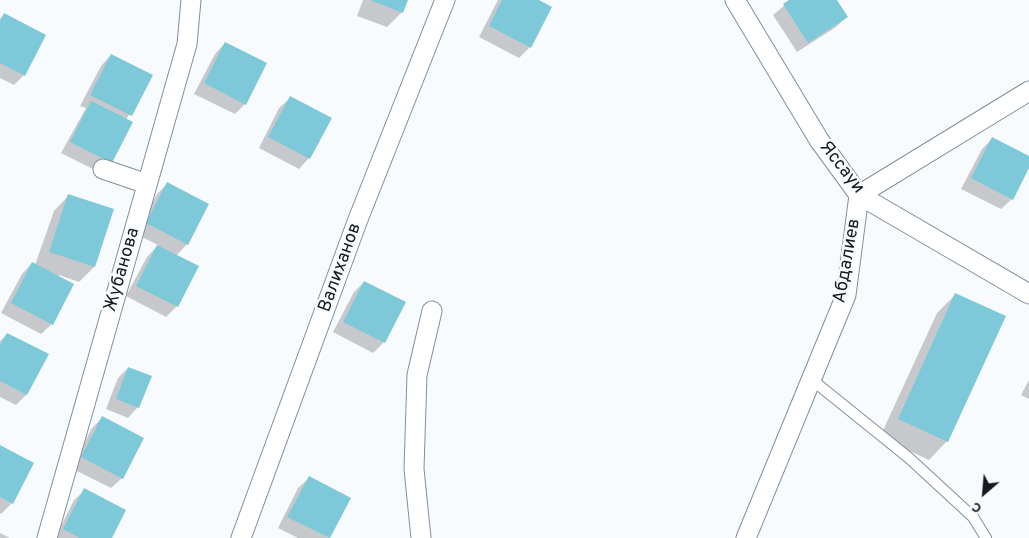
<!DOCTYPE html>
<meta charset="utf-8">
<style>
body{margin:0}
#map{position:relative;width:1029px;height:538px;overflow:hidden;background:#f8fbfe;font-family:Overpass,sans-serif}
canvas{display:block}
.north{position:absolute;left:959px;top:468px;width:50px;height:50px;-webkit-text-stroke:4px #f8fbfe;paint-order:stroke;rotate:207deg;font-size:14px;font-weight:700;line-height:20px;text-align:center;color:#141a1f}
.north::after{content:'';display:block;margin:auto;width:18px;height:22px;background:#141a1f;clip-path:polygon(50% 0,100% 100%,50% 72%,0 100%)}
</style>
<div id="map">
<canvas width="1029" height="538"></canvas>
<div class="north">С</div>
</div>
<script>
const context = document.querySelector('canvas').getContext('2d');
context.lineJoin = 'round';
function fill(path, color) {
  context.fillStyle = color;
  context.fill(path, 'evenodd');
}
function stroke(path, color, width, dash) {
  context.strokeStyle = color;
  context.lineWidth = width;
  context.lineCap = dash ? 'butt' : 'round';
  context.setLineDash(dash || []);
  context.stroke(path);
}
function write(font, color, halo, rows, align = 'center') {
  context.font = font + ' Overpass,sans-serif';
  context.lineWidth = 5;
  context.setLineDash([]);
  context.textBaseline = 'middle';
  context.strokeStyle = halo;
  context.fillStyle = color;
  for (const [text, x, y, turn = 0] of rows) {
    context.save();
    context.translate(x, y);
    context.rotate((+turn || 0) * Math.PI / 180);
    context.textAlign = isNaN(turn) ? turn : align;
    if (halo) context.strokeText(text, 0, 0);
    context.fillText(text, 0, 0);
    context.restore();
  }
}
fill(new Path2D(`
 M363,0H407L402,12L387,27L357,16Z
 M498,0H536L530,47L519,58L479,37Z
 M791,0H835L846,17L836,27L797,52L773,15Z
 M4,15L24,75L14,85L0,78V19Z
 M225,43L245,104L235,114L194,94L215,54Z
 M111,55L151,76L126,120L101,173L61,153L86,108L80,106L101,66Z
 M290,98L309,158L299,169L259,148L279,108Z
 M992,139L1029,157V166L1012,199L1001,209L961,189L982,149Z
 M167,184L187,244L176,256L197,267L177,306L166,317L126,296L147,257L158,245L136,234L157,194Z
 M69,195L113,210L94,267L79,282L59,275L52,324L41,334L1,313L22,274L32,263L35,265L54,211Z
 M364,282L384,342L373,353L333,332L354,292Z
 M956,294L947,441L929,460L880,437L937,313Z
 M7,334L26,395L16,405L0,397V341Z
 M128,368L138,407L128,418L106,409L118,378Z
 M1029,380V399L1021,395Z
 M102,418L122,478L111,488L71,468L92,428Z
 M0,447L12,503L1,514L0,513Z
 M309,478L349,498L329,538H298L278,528L298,488Z
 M85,490L111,538H55L74,500Z
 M0,533L10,538H0Z`), '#0003');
fill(new Path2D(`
 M370,0H408L403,13Z
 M502,0H539L552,7L531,48L489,26Z
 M789,0H837L848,17L808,43L783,4Z
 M4,13L46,35L25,76L0,63V21Z
 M225,42L267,63L246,105L204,83Z
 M111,54L153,75L132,116L90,95Z
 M290,96L332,118L310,159L268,137Z
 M91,101L133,122L112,163L70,142Z
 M992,137L1029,156V168L1013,200L971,178Z
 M167,182L209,204L188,245L146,223Z
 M68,194L114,209L95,267L49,252Z
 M157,245L199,266L178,307L136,286Z
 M32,262L74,284L53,325L11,303Z
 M364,281L406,302L385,343L343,322Z
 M955,293L1006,316L948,442L898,419Z
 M7,333L49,354L27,395L0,381V345Z
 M128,367L152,376L139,408L116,399Z
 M102,416L144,438L123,479L81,457Z
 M0,445L34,463L13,504L0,497Z
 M309,476L351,498L330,538L287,517Z
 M84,488L126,510L112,538H80L63,529Z`), '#7dc8d9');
const lane = new Path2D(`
 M811,379L909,458L973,517L986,538`);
const street = new Path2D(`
 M735,0L819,140L859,195L1029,294
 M103,169L147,184
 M47,538L187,44L191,0
 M241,538L357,222L445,0
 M421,538L414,469L417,375L432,311
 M746,538L846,295L859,195L1029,91`);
stroke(lane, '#808f9d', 12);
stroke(street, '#808f9d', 21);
stroke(lane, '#fff', 10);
stroke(street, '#fff', 19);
write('18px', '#141a1f', '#f8fbfe', [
 ["Яссауи",841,168,52],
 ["Абдалиев",848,261,-80],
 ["Валиханов",341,268,-70],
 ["Жубанова",123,270,-74]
]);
</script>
